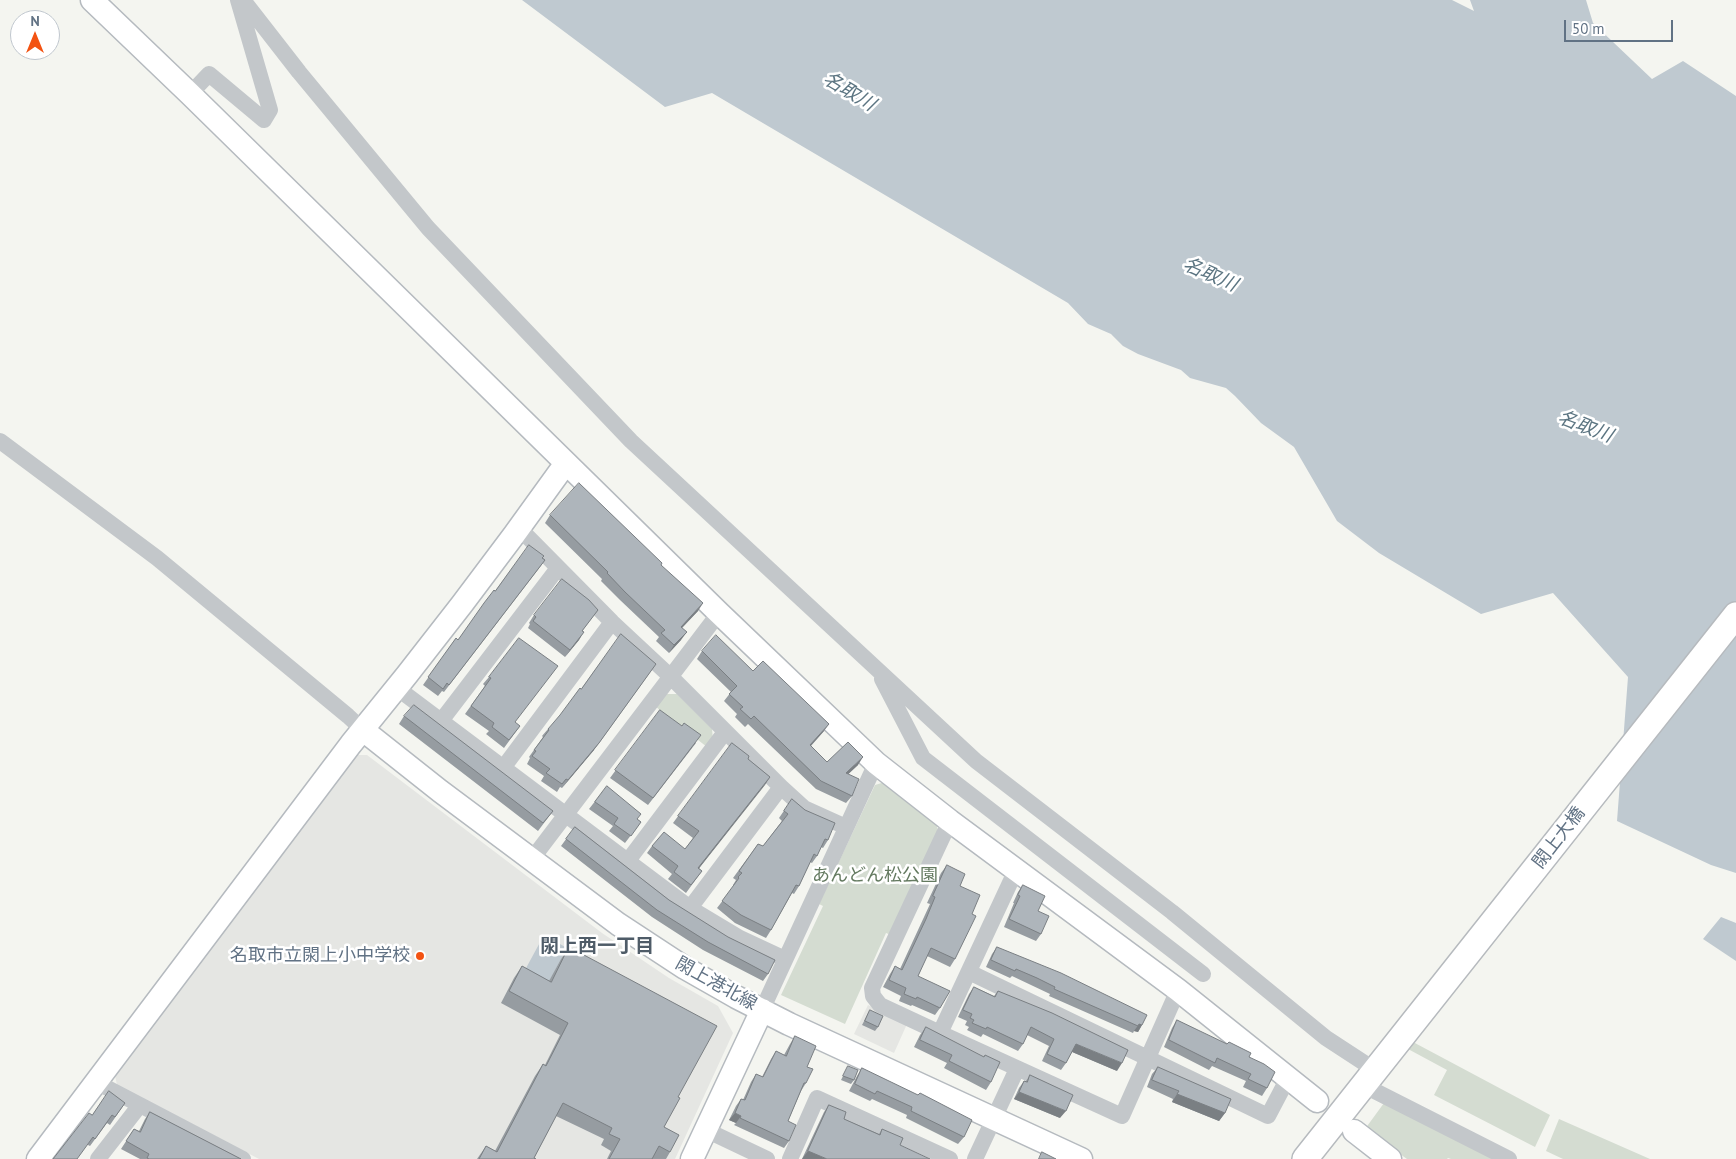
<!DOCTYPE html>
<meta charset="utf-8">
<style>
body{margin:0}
#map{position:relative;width:1736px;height:1159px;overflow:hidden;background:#f4f5f0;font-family:"PT Sans",sans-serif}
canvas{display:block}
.north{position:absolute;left:10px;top:10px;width:50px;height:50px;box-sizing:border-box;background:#fff;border:1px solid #c0c7ce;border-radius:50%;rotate:0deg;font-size:14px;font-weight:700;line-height:20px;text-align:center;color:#617284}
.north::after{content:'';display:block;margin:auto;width:18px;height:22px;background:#f35312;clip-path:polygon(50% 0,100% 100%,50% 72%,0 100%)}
.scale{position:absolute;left:1564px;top:20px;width:109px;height:22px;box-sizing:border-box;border:2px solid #617284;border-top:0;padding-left:6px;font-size:15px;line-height:18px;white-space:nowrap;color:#617284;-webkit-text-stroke:4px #fff;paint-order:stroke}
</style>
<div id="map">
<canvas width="1736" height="1159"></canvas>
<div class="north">N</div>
<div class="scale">50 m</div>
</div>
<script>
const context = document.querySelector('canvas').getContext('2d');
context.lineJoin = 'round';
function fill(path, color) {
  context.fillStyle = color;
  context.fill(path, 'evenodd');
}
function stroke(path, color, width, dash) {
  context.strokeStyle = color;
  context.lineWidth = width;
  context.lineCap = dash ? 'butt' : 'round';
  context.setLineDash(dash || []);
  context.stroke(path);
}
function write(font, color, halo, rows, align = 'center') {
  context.font = font + ' "PT Sans","Noto Sans JP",sans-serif';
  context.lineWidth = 5;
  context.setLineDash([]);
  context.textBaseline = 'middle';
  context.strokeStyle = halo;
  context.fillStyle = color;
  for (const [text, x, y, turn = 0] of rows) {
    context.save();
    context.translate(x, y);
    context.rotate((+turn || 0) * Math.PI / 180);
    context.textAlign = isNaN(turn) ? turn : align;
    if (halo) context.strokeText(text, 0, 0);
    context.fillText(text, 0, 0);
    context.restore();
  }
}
fill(new Path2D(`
 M357,755H367L602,933L669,978L718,1006L733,1033L675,1159H259L117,1085L114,1071L317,809Z
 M868,1005L907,1024L894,1053L854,1034Z`), '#e5e6e3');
fill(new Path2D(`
 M667,694H677L712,729L713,740L707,747L656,707Z
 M885,782L936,821L938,832L891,935L886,933L845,1024L781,995L823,906L819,904L875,785Z
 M1413,1042L1550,1115L1535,1147L1434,1095L1447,1070L1408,1049Z
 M1384,1103L1498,1159H1451L1448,1158L1447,1159H1407L1365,1129Z
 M1559,1119L1650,1159H1563L1546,1151Z`), '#d4dcd1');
fill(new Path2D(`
 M522,0H1452L1474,11L1470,0H1586L1593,23L1652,79L1683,61L1736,96V873L1711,865L1617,821L1628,677L1553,593L1481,614L1379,553L1337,521L1294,447L1261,423L1235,396L1226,388L1190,378L1181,370L1138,354L1123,346L1111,334L1088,324L1068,303L712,93L665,107Z
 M1721,917L1736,923V961L1703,939Z
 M544,935L567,948L543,993L519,981Z`), '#bfc9d0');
const secondary = new Path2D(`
 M92,0L190,94L719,613L876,763L950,821L1178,990L1317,1101
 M363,730L440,791L618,924L685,968L736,997L789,1024L1081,1159
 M1354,1131L1390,1159
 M38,1159L351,744C426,653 498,559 566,463
 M692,1159L762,1010`);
const primary = new Path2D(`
 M1305,1159L1736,615`);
stroke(secondary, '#b5babf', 25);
stroke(primary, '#b6babe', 28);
stroke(new Path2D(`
 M243,0L299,72L428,228L631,441L976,761L1172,912L1326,1038L1375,1070
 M190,94L209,74L264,120L270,110L238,0
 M0,441L157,558L348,716L363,730
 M519,528L612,622L671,677L781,787L804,808L846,827
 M882,679L923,758L1203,974
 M397,688L690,908L740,938L785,959
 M441,721L558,568
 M503,768L612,622
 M950,821L872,988L873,996L880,1005L940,1033L1016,870
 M532,859L719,613
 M627,862L725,732
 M690,908L781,787
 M969,972L1268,1116L1288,1078
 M762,1010L876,763
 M940,1033L1122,1116L1178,990
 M96,1082L140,1105L98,1159
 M1363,1085L1509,1159
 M140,1105L243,1159
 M706,1130L767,1159
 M790,1159L817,1098L950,1159
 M975,1159L1017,1069`), '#c3c7ca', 16);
stroke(secondary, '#fff', 22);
stroke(primary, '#fff', 25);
fill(new Path2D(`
 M550,515L661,565L698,611L682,628L681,640L669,653L656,641L659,637L620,600L601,581L602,579L545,523Z
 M543,558L545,560L540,567L444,692L442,691L438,696L423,685L456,638L458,640L495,591Z
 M598,610L582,631L579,640L565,657L528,628L530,624L529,623L534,615Z
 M519,638L515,723L520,726L504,748L486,734L489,731L465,714L485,686L483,684L489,677Z
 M702,651L753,671L824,731L811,746L827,762L858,765L848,774L852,796L846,803L816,789L748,724L745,727L735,717L737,714L724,701L731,692L697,659Z
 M660,710L696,743L648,805L610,778Z
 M404,716L553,811L538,831L399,724Z
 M548,729L594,750L562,788L560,787L557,792L541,781L544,776L527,764L530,758L529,757L543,737L542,736Z
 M732,743L748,759L770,777L699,868L702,871L686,893L668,879L672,874L647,853L652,846L685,849L693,838L673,823Z
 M607,786L637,819L641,822L625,843L609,831L613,826L589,809Z
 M792,799L828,840L823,848L821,847L817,856L812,863L810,862L799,886L794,894L792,893L771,930L766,938L735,923L717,908L734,886L733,885L736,880L733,878L758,844L763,846L782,821L779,818Z
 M575,827L669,900L768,974L763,981L703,950L652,917L561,846Z
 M947,865L960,886L972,914L955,959L950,967L927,956L918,976L940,1008L935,1015L912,1005L911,1006L899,1001L901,996L883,987L890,974L895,966L900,969L930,904L927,903L941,873Z
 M1023,885L1038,911L1041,934L1036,941L1004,927L1014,903H1013L1018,892Z
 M569,947L678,1097L664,1127L670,1152L666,1159H607L611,1151L601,1145L604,1139L556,1116L534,1158L536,1159H477L486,1146L495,1151L535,1076L543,1064L545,1065L560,1035L501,1003L514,978L522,966L549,981L561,959Z
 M997,947L1142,1025L1138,1032L1134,1031L1133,1033L1049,996L1050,994L1012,976L1010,978L986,967L992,954Z
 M974,987L994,996L998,991L1117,1071L1072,1052L1066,1063L1061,1070L1042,1061L1049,1046L1027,1035L1023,1044L1018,1051L983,1034L981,1037L967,1030L969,1027L965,1025L967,1021L958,1017L969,994Z
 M870,1010L878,1027L875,1031L862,1025Z
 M1177,1020L1249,1057L1267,1088L1262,1096L1243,1087L1246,1081L1212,1066L1209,1070L1164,1047L1172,1028Z
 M926,1027L991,1082L986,1090L944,1068L947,1063L914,1047L920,1035Z
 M795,1036L807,1067L806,1083L801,1091L788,1121L789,1141L784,1148L734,1125L736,1123L729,1120L736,1106L741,1099L743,1100L751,1082L756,1074L762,1077L771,1059L776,1051L784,1055L790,1044Z
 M848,1066L854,1080L851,1084L841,1080Z
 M1158,1067L1225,1113L1219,1121L1172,1102L1173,1099L1147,1087L1152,1074Z
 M862,1068L964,1137L958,1144L906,1118L907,1115L872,1099L870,1101L849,1091L857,1076Z
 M1030,1075L1060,1118L1014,1099L1019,1088L1024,1081H1026Z
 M125,1103L110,1125L107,1123L90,1146L88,1145L92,1115Z
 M829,1105L844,1119L879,1134L882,1129L900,1145L802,1159L824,1112Z
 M150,1112L241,1159H140L121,1149L134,1129L139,1131L145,1119Z`), '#969ca1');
fill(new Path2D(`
 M703,603L698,611L676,634L681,627Z
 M584,632L579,640L565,657L570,650Z
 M687,632L681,640L669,653L674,645Z
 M656,664L594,750L562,788L568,780Z
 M829,724L824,731L805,752L810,745Z
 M863,757L858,765L841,781L846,773Z
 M770,777L765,785L693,876L698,868Z
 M1139,1024L1142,1025L1138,1032L1134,1031Z
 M1076,1044L1122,1063L1117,1071L1070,1051Z
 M1019,1092L1066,1111L1060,1118L1014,1099Z
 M1177,1094L1225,1113L1219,1121L1172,1102Z
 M735,1113L741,1116L736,1123L729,1120Z
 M808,1151L827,1159H802Z`), '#7a7f83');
const building = new Path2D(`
 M579,483L662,563L661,565L703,603L681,627L687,632L674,645L661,633L665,630L625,592L607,573L608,572L550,515Z
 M529,545L544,556L542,558L545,560L449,685L447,683L443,689L428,677L456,638L458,640L484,603L494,590L495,591Z
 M562,579L589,600L598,610L582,631L584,632L570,650L533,621L536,617L534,615Z
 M621,634L656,664L599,743L568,780L566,779L562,784L546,773L550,769L532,756L536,751L534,750L549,730L548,729L560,715L580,688L581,689Z
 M716,635L753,671L763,661L829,724L810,745L827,762L848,742L863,757L846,773L859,779L852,796L821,781L754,716L751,719L740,709L743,707L729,694L737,686L702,651Z
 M519,638L558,666L515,722L520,726L509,740L492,727L494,723L471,706L491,678L489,677Z
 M414,705L553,811L543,823L404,716Z
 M660,710L682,726L684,723L701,735L653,798L615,770Z
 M732,743L749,756L748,759L770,777L698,868L702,871L691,885L674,872L678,866L652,846L664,832L685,849L699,831L678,816Z
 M607,786L641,814L637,819L641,822L631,836L614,824L618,818L595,802Z
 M792,799L805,810L835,823L828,840L825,839L817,856L814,854L799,886L796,885L771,930L741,915L722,901L739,878L738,877L742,873L739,871L758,844L763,846L788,814L784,811Z
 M575,827L669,900L728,937L775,960L768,974L708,942L657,910L566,839Z
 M947,865L965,874L960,886L980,895L972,914L976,916L955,959L931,948L918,976L950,991L940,1008L917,997L916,999L904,994L906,988L889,980L895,966L902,970L926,919L935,897L933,896Z
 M1023,885L1045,896L1038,911L1049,916L1041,934L1009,919L1020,896L1018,895Z
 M569,947L717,1026L678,1097L680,1098L664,1127L679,1135L670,1152L659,1146L652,1159H609L620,1139L609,1134L612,1128L563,1103L534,1158L536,1159H479L486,1146L497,1152L543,1064L546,1066L568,1023L509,991L522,966L551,982Z
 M997,947L1061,973L1147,1015L1142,1025L1139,1024L1138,1026L1054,989L1055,987L1037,978L1016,969L1015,971L991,960Z
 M974,987L995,997L998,991L1052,1013L1128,1050L1122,1063L1076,1044L1066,1063L1047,1054L1054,1039L1031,1027L1023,1044L987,1027L986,1029L972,1023L974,1020L970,1018L972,1014L963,1010Z
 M870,1010L883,1016L878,1027L865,1021Z
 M1177,1020L1227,1044L1229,1042L1251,1053L1249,1057L1264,1064L1275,1072L1267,1088L1248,1079L1251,1074L1217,1058L1215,1063L1169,1040Z
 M926,1027L984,1057L985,1055L1000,1062L991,1082L949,1061L952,1055L920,1040Z
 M795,1036L816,1046L807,1067L813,1069L806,1083H804L788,1121L796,1125L789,1141L740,1118L741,1116L735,1113L741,1099L745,1100L756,1074L763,1077L776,1051L786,1056Z
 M848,1066L858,1070L854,1080L843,1076Z
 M1158,1067L1231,1099L1225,1113L1177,1094L1179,1091L1152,1080Z
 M862,1068L918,1095L920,1093L972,1120L964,1137L911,1111L912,1107L877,1091L875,1094L855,1084Z
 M1030,1075L1073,1095L1066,1111L1019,1092L1024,1081L1027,1082Z
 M109,1091L125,1103L115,1117L112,1115L95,1139L93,1137L77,1159H53L89,1113L92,1115Z
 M829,1105L846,1112L844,1119L880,1135L882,1129L903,1138L900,1145L930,1159H827L808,1151Z
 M150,1112L241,1159H149L147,1158L149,1154L126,1141L134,1129L140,1132Z
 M1042,1152L1056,1159H1039Z`);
fill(building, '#aeb5bb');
stroke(building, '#7a7f83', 1);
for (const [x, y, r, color] of [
 [420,956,5,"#f35312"]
]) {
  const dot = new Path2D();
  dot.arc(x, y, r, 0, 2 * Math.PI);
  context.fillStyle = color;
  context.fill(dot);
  stroke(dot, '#fff', 2);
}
write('18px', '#617284', '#fff', [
 ["閖上大橋",1559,838,-52],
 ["閖上港北線",716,984,29]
]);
write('18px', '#647a60', '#fff', [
 ["あんどん松公園",875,876]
]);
write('18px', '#617284', '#fff', [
 ["名取市立閖上小中学校",410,956]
], 'right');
write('italic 19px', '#5c7582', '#fff', [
 ["名取川",849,92,31],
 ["名取川",1210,275,24],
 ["名取川",1585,427,21]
]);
write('bold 19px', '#4f5c68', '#fff', [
 ["閖上西一丁目",597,947]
]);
</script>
